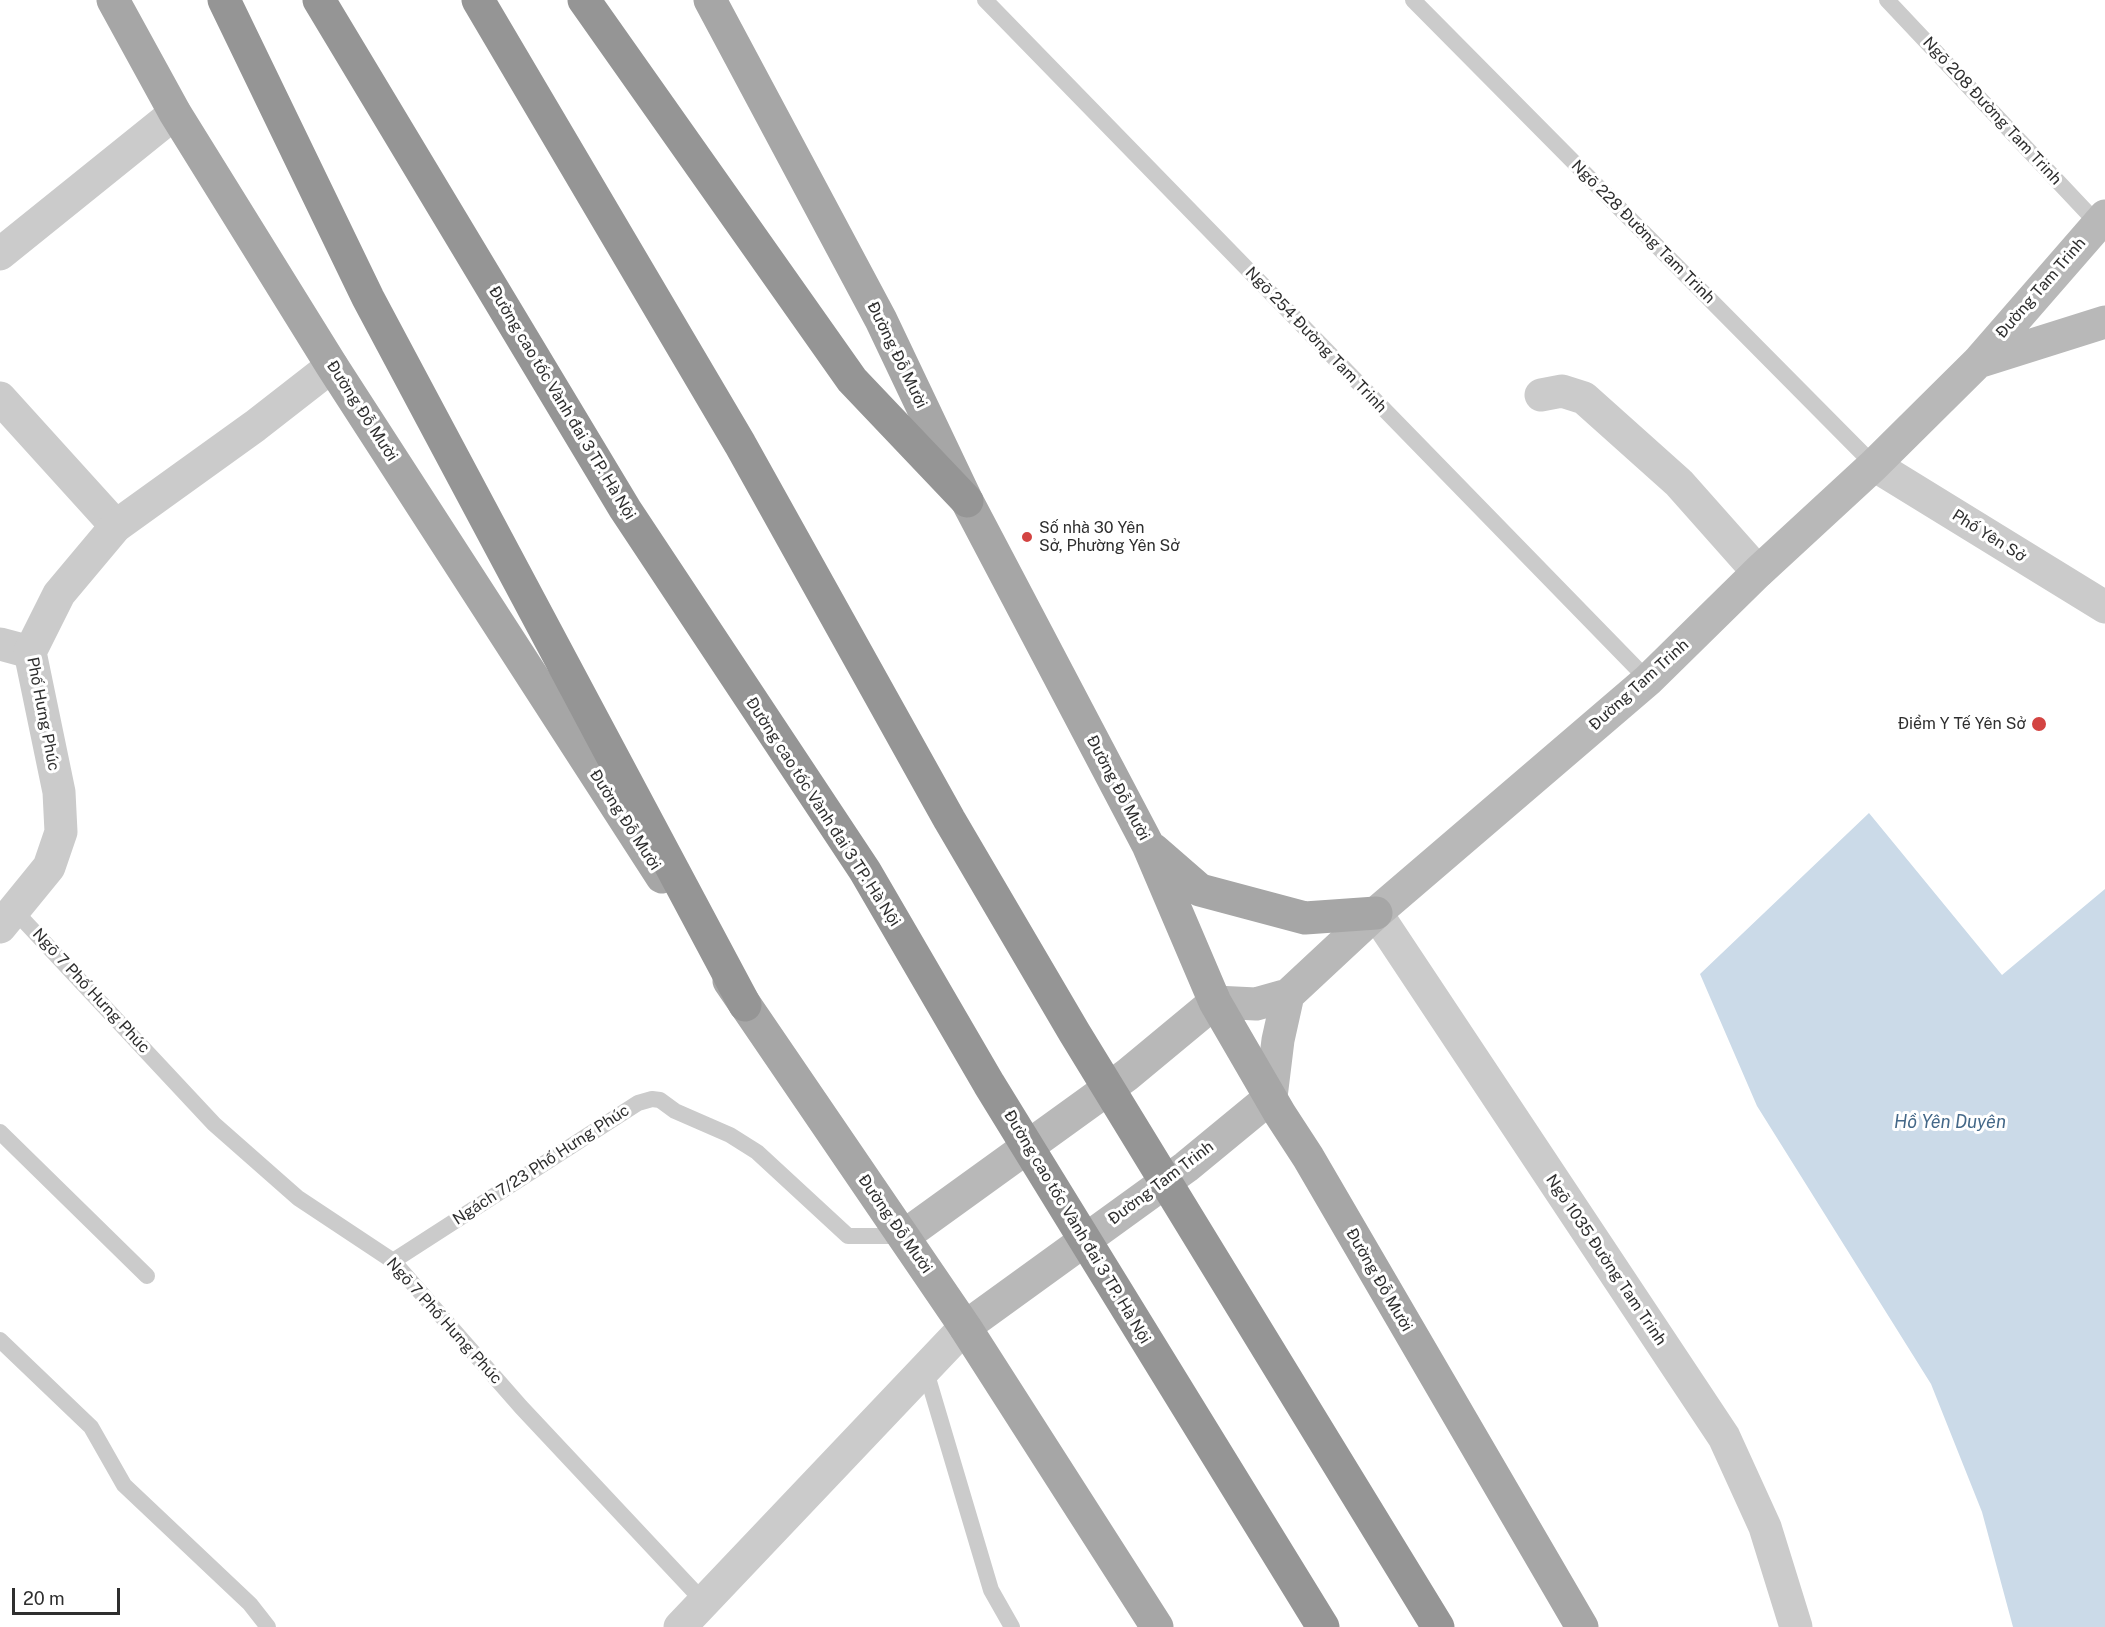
<!DOCTYPE html>
<meta charset="utf-8">
<style>
body{margin:0}
#map{position:relative;width:2105px;height:1627px;overflow:hidden;background:#fff;font-family:"Public Sans",sans-serif}
canvas{display:block}
.scale{position:absolute;left:12px;top:1588px;width:108px;height:27px;box-sizing:border-box;border:3px solid #2e2e2e;border-top:0;padding-left:8px;font-size:18px;line-height:21px;white-space:nowrap;color:#2e2e2e;-webkit-text-stroke:4px #fff;paint-order:stroke}
</style>
<div id="map">
<canvas width="2105" height="1627"></canvas>
<div class="scale">20 m</div>
</div>
<script>
const context = document.querySelector('canvas').getContext('2d');
context.lineJoin = 'round';
function fill(path, color) {
  context.fillStyle = color;
  context.fill(path, 'evenodd');
}
function stroke(path, color, width, dash) {
  context.strokeStyle = color;
  context.lineWidth = width;
  context.lineCap = dash ? 'butt' : 'round';
  context.setLineDash(dash || []);
  context.stroke(path);
}
function write(font, color, halo, rows, align = 'center') {
  context.font = font + ' "Public Sans",sans-serif';
  context.lineWidth = 6;
  context.setLineDash([]);
  context.textBaseline = 'middle';
  context.strokeStyle = halo;
  context.fillStyle = color;
  for (const [text, x, y, turn = 0] of rows) {
    context.save();
    context.translate(x, y);
    context.rotate((+turn || 0) * Math.PI / 180);
    context.textAlign = isNaN(turn) ? turn : align;
    if (halo) context.strokeText(text, 0, 0);
    context.fillText(text, 0, 0);
    context.restore();
  }
}
fill(new Path2D(`
 M1869,813L2002,975L2105,889V1627H2013L1982,1512L1931,1384L1757,1106L1700,974Z`), '#cbdae8');
stroke(new Path2D(`
 M985,0L1648,680
 M1413,0L1874,465
 M1887,0L2097,223
 M13,909L214,1124L298,1198L393,1261L521,1407L704,1602
 M0,1132L147,1276
 M393,1261L638,1103L652,1099L660,1100L675,1111L730,1135L757,1152L848,1236H904
 M0,1340L91,1427L124,1485L250,1604L268,1627
 M925,1368L991,1590L1012,1627`), '#cbcbcb', 16);
stroke(new Path2D(`
 M0,254L175,113
 M1541,395L1562,391L1584,398L1679,483L1758,572
 M0,398L116,526
 M0,644L30,652
 M1376,913L1724,1437L1765,1527L1796,1627
 M680,1627L965,1327`), '#cbcbcb', 33);
stroke(new Path2D(`
 M1874,465L2105,607
 M0,927L49,867L61,832L59,792L30,652L59,594L116,526L255,426L332,366`), '#cbcbcb', 33);
stroke(new Path2D(`
 M1978,362L2105,322
 M904,1236L1127,1075L1215,1002L1256,1004L1288,995L1376,913L1648,680L1758,572L1874,465L1978,362L2105,216
 M965,1327L1186,1167L1271,1097L1278,1040L1288,995`), '#b8b8b8', 33);
stroke(new Path2D(`
 M113,0L175,113L332,366L662,877
 M710,0L881,320L967,501L1148,845L1215,1002L1280,1114L1308,1157L1582,1627
 M1154,850L1200,890L1305,918L1376,913
 M729,981L965,1327L1157,1627`), '#a6a6a6', 33);
stroke(new Path2D(`
 M224,0L368,298L745,1005
 M319,0L625,509L865,871L989,1084L1323,1627
 M478,0L740,444L949,819L1074,1032L1438,1627
 M584,0L852,380L967,501`), '#959595', 33);
for (const [x, y, r, color] of [
 [1027,537,6,"#d34442"],
 [2039,724,8,"#d34442"]
]) {
  const dot = new Path2D();
  dot.arc(x, y, r, 0, 2 * Math.PI);
  context.fillStyle = color;
  context.fill(dot);
  stroke(dot, '#fff', 2);
}
write('16px', '#2e2e2e', '#fff', [
 ["Ngõ 208 Đường Tam Trinh",1992,111,47],
 ["Ngõ 228 Đường Tam Trinh",1643,232,45],
 ["Đường Tam Trinh",2041,288,-49],
 ["Ngõ 254 Đường Tam Trinh",1316,340,46],
 ["Đường Đỗ Mười",897,355,64],
 ["Đường cao tốc Vành đai 3 TP. Hà Nội",562,403,59],
 ["Đường Đỗ Mười",362,411,57],
 ["Phố Yên Sở",1989,536,32],
 ["Đường Tam Trinh",1639,685,-42],
 ["Phố Hưng Phúc",43,714,79],
 ["Đường Đỗ Mười",1118,788,62],
 ["Đường cao tốc Vành đai 3 TP. Hà Nội",823,812,57],
 ["Đường Đỗ Mười",625,820,57],
 ["Ngõ 7 Phố Hưng Phúc",91,991,47],
 ["Ngách 7/23 Phố Hưng Phúc",541,1165,-33],
 ["Đường Tam Trinh",1161,1183,-37],
 ["Đường Đỗ Mười",895,1224,55],
 ["Đường cao tốc Vành đai 3 TP. Hà Nội",1077,1227,59],
 ["Ngõ 1035 Đường Tam Trinh",1606,1260,56],
 ["Đường Đỗ Mười",1379,1280,60],
 ["Ngõ 7 Phố Hưng Phúc",444,1321,48]
]);
write('16px', '#2e2e2e', '#fff', [
 ["Số nhà 30 Yên",1039,528],
 ["Sở, Phường Yên Sở",1039,546],
 ["Điểm Y Tế Yên Sở",2026,724,"right"]
], 'left');
write('italic 18px', '#446888', '#fff', [
 ["Hồ Yên Duyên",1950,1122]
]);
</script>
